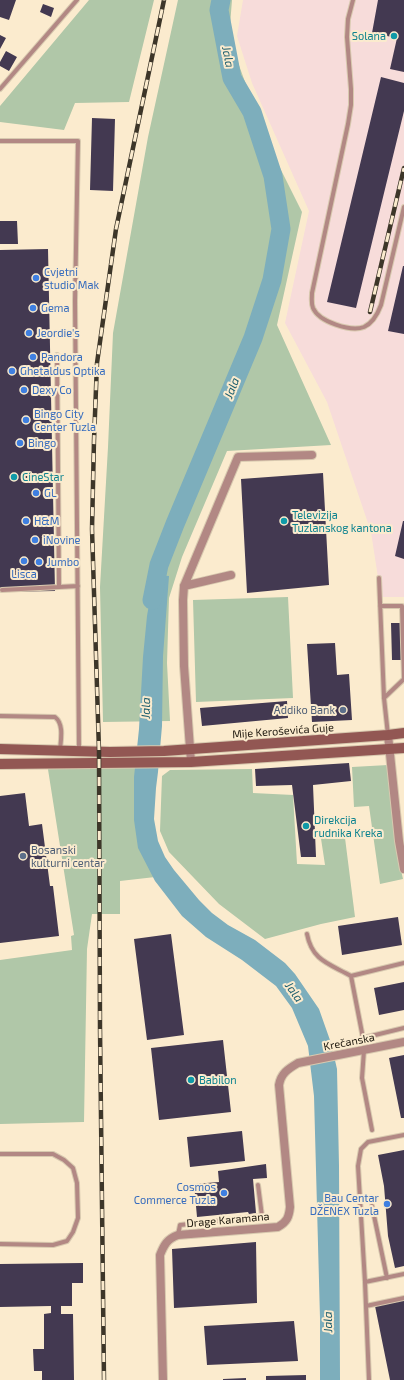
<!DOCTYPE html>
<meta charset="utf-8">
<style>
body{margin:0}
canvas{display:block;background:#fbebce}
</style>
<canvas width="404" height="1380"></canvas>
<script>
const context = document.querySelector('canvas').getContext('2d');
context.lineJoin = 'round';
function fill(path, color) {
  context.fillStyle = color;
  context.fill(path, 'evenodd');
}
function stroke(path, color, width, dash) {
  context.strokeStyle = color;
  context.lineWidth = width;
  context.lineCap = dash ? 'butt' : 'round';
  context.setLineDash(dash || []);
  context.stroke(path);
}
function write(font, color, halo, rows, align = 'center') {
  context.font = font + ' "Exo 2",sans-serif';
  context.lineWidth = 4;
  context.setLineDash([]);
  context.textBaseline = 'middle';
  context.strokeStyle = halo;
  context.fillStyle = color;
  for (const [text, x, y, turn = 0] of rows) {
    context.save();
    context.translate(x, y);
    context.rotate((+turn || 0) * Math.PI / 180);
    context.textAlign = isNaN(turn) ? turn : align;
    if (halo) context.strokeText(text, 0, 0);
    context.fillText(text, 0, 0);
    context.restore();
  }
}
fill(new Path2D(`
 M243,0H404V597H381L371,532L327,402L285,323L309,211L252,83L237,36Z`), '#f7dcda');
fill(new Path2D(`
 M89,0H154L129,102L75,103L64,130L0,122V106Z
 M178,0H232L229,38L267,142L302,212L277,325L331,445L227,451L182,557L169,598L167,663L170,721L103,722L100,587L108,447L113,333L148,137Z
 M288,597L293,698L196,702L193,600Z
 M47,763H145L144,821L164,876L120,881V914H92L87,949L84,1122L0,1124V960L72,950L71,936L74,935Z
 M388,765L396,848L403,879L380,884L369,806L354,807L352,767Z
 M252,769L253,793L293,795L297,864L325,865L320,832L344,830L355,917L321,924L265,939L219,904L169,852L160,831L162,776L170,770Z`), '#b0c7a8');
fill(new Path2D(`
 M154,575L169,576L163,656L162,726L158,772L156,788L154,819L158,841L165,857L174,870L199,900L212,913L228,925L255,940L285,963L295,974L319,1009L331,1043L337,1069L339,1166L340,1380H320V1318L314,1096L308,1046L292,1008L276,986L242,960L206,937L182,916L155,881L138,848L134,820V777L139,729L143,657L147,616Z`), '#7daebc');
stroke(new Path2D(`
 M152,600L159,565L175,524L253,338L272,280L281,229L273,176L252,112L232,78L219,10L221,0`), '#7daebc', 19);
fill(new Path2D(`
 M0,0H16L9,20L0,17Z
 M378,0H404V72L390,69L397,38L372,33Z
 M43,4L54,8L51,17L40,12Z
 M0,35L6,38L0,49Z
 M6,51L17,57L9,71L0,66V62Z
 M381,77L404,83V111L356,308L327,302Z
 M92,118L115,119L113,191L90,190Z
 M0,221H17L18,244H0Z
 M48,249L55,591L0,592V250Z
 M403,266H404V334L388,331Z
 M323,473L329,585L247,593L241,479Z
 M403,521H404V559L395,556Z
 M391,623H404V660H392Z
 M335,643L337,675L349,674L352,720L312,722L307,644Z
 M287,701L288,718L202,726L200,708Z
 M349,763L351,781L313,785L316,857H301L292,785L256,786L255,769Z
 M25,793L29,826L42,824L50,886H53L59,936L0,943V796Z
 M398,917L402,945L342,955L338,926Z
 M171,934L184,1035L147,1040L134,939Z
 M404,982V1010L379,1015L374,988Z
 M223,1040L231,1112L159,1120L151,1048Z
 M404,1055V1118H401L389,1058Z
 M242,1131L245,1161L190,1167L187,1137Z
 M404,1150V1266L395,1268L388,1236L384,1186L378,1155Z
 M266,1164L267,1178L253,1179L256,1213L249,1214L248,1212L197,1217L194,1184L219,1182L218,1171Z
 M256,1242L257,1303L174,1308L172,1249Z
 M83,1263V1283H72V1306H61V1314H73L74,1380H42V1371H34L33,1349H44V1314L51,1313V1306L0,1307V1264Z
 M404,1300V1380H390L375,1306Z
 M294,1321L298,1361L207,1365L204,1326Z
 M306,1375V1380H266V1376Z
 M246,1378V1380H223V1379Z`), '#433951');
const service = new Path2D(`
 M353,0L348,19L347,37L351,89V105L348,124L312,293C312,298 311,303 313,308C319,322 351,332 364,327C373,323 378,313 381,305L404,207
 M0,89L77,0
 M0,141H78L75,301L79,751
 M57,355L59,587
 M379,578L384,698L388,735
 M2,590L78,586
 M380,606H402L404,679L384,698
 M0,716L55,717C64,724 61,739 60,750
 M307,934C312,961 330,964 351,976L404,963
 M351,976L363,1038L404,1028
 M364,1050L362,1078L372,1130
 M0,1154H53L64,1160L73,1168L77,1183L78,1218L73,1232L67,1241L53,1245L0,1244
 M372,1206L387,1278
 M178,1235L180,1225L262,1216L258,1185
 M365,1282L404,1274
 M366,1306L404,1298
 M369,1380L365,1282L358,1166L361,1149L368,1142L404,1135`);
const minor = new Path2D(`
 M184,586L231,575
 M388,735L399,841L404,869
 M191,762L184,666L183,600L184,586L238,457L312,455
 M163,1380L160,1255C164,1245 167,1239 178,1235L278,1227C287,1222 289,1217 290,1207L279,1085C281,1073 288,1069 298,1063L404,1042`);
const secondary = new Path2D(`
 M0,749L110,752L164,751L388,735L404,733
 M0,764L191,762L404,748`);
stroke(service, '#d8c9af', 6);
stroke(minor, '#d8c9af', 10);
stroke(secondary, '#d8c9af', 12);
stroke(service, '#b28884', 4);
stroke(minor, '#b28884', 8);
stroke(secondary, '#925753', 10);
const rail = new Path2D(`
 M370,312L404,168
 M104,1380L100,1028L99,751L92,529L94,440L97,363L116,229L164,0`);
stroke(rail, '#3d3629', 4.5);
stroke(rail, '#fbebce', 3, [9]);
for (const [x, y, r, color] of [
 [394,36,4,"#0f9aa8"],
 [36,278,4,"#3f7fe0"],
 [33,308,4,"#3f7fe0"],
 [29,333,4,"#3f7fe0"],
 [33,357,4,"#3f7fe0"],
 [12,371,4,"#3f7fe0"],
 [24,390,4,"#3f7fe0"],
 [26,420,4,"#3f7fe0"],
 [20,443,4,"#3f7fe0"],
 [14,477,4,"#0f9aa8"],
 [36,493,4,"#3f7fe0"],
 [26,521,4,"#3f7fe0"],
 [284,521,4,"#0f9aa8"],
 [35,540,4,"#3f7fe0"],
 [24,561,4,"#3f7fe0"],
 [39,562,4,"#3f7fe0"],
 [343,710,4,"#5c6f8a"],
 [306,826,4,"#0f9aa8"],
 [23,856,4,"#5c6f8a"],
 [191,1080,4,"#0f9aa8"],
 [224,1193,4,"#3f7fe0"],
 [387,1204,4,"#3f7fe0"]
]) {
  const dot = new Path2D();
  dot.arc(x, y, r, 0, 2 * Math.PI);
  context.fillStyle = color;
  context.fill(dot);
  stroke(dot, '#fbebce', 1.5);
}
write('11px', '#0d838f', '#fbebce', [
 ["Solana",386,36,"right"],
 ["CineStar",22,477],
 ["Televizija",292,515],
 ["Tuzlanskog kantona",292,528],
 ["Direkcija",314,820],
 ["rudnika Kreka",314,833],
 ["Babilon",199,1080]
], 'left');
write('11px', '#366cbe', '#fbebce', [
 ["Cvjetni",44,272],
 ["studio Mak",44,285],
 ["Gema",41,308],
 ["Jeordie's",37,333],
 ["Pandora",41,357],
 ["Ghetaldus Optika",20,371],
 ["Dexy Co",32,390],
 ["Bingo City",34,414],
 ["Center Tuzla",34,427],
 ["Bingo",28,443],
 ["GL",44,493],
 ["H&M",34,521],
 ["iNovine",43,540],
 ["Jumbo",47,562],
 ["Lisca",24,574,"center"],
 ["Cosmos",216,1187,"right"],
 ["Commerce Tuzla",216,1200,"right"],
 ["Bau Centar",379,1198,"right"],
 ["DŽENEX Tuzla",379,1211,"right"]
], 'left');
write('11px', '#4e5e75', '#fbebce', [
 ["Addiko Bank",335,710],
 ["Bosanski",31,850,"left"],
 ["kulturni centar",31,863,"left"]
], 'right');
write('11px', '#1f190f', '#fbebce', [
 ["Mije Keroševića Guje",283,731,-4],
 ["Krečanska",349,1042,-11],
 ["Drage Karamana",228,1220,-5]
]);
write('italic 12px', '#1d5e6e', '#fbebce', [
 ["Jala",228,57,79],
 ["Jala",232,388,-68],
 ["Jala",146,708,-89],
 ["Jala",294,992,55],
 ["Jala",328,1322,-91]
]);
</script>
